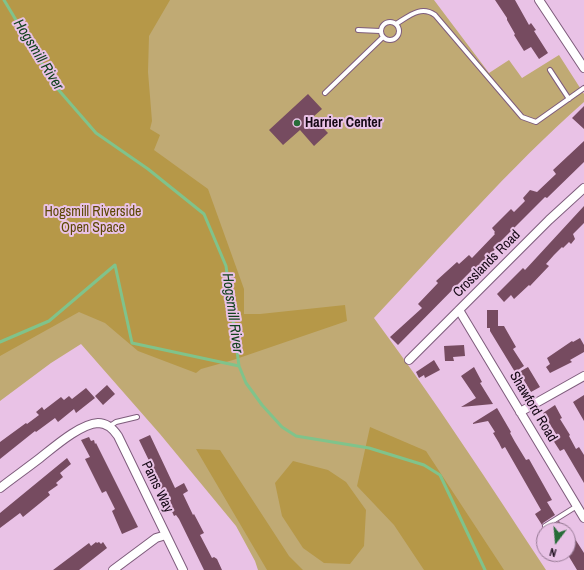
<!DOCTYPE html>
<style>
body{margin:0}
#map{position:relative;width:584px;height:570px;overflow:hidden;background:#e9c2e6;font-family:"Archivo Narrow",sans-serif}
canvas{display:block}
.north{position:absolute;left:536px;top:522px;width:40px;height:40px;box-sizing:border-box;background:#e9c2e6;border:1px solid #957893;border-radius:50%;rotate:196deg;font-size:11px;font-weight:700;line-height:16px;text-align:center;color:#160916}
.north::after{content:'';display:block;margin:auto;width:14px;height:18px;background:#276c38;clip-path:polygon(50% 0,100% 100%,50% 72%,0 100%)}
</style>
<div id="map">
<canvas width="584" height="570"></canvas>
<div class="north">N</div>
</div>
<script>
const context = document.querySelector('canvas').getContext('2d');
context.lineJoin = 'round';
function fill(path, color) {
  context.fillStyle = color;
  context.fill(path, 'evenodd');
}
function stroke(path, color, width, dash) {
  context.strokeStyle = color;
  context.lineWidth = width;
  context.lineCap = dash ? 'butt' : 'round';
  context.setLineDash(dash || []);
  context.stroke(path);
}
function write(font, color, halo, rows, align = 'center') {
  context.font = font + ' "Archivo Narrow",sans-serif';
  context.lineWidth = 4;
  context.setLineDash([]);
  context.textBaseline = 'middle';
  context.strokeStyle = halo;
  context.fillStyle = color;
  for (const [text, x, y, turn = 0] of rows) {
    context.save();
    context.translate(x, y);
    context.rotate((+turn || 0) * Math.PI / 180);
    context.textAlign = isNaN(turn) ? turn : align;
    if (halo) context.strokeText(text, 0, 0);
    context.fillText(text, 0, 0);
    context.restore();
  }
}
fill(new Path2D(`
 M0,0H434L489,73L509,60L522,78L559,55L584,94V102C509,168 443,245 374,318C435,400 490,485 546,570H258L255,561L236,526L160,434L81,344L51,363L0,401Z`), '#c0aa74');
fill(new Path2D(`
 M0,0H170L149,36L148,72L152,121L150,129L160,135L154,150L208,189L244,289V314H260L345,305L347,321L233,360L201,369L196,373L138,351L105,323L79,312L0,356Z
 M370,427L426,451L504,570H424L394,525L357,486Z
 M196,449L220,450L289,556L303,570H267Z
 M293,461L328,470L346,482L366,510L364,546L350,564L324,563L303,548L282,516L275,483Z`), '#b69848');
stroke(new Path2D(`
 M4,0L56,87L96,133L148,169L204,214L226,266L239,366L246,383L262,405L282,427L296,436L369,448L424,465L440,475L485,570
 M0,342L49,321L115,265L132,343L239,366`), '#80c38b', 3);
fill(new Path2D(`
 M495,0H515L529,25L531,23L536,30L534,31L548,53L539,59L531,47L524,51L514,35L515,34L507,20V18Z
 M308,94L322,109L313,117L328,133L314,146L300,130L283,145L269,130Z
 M584,106V129L572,118Z
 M584,141V162L547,198L545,197L499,243L500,244L485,260L474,271L472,270L398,345L390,337L422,308L418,304L438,283L436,281L457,262L459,264L469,255L472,258L495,234L494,233L495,232L492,228L511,209L514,212L525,201L523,198L530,190L537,192L556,174L553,170Z
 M584,206V223L573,234L575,239L571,244L569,242L563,248L562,247L554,255L546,264L549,266L530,286L529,285L514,299L511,295L504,302L497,294L523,268L525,270Z
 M487,310H498V326H504L516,347L513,349L524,366L515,372L490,331V328H487Z
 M580,338L584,345V352L570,360L572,362L550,373L546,367L550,364L547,358L572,341L573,342Z
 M464,345L465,356L453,357L454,361H445L444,346Z
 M434,360L440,370L425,378L424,375L419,378L416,372Z
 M474,367L482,382L480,383L493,404L461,407L476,398L461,376Z
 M528,367L540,387L531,392L519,372Z
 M107,385L115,394L103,405L95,396Z
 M86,388L95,398L76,413L74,409L58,422L55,418L36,432L35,431L0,459V442L26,423L27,424L39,415L36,412L42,407L44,410L61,397L64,400L69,396L72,399Z
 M584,395V421L573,402Z
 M555,405L562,418L560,419L570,435L569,436L576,449L579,447L584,455V483L564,449L560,451L551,437L556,434L543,413Z
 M497,408L511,432L510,433L515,442L526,460L529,459L552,500L547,502L555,515L543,523L542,525L535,514L541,510L505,447L502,449L499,443L493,433L495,432L488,421L473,424V423Z
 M150,435L175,488L184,483L188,491L183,494L193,515L194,514L204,533L200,535L212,558L214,557L217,559L222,570H204L179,519L176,515L174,516L154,473H155L139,440Z
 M89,437L91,441L94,440L95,444L96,443L138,527L122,534L112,511L115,509L106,491L102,493L85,459L90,457L81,440Z
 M67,458L71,464L60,473L63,477L56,483L58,485L48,492L50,495L23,517L20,513L0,528V513Z
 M559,521L564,530H544V529H547Z
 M568,528L584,553V570H577L568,555Z
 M96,542L97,543L99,542L101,544L103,542L107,548L79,570H53L89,543L91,546Z`), '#764b60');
const service = new Path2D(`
 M381 31a9 9 0 1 1 18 0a9 9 0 1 1-18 0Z
 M396,24C409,16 421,5 435,15L522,117L536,122L584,88
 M358,30L380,31
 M550,70L569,99
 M325,93L383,37
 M110,426L116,422L137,417
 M545,526L577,506`);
const minor = new Path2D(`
 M539,0L584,68
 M459,310L584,518
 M409,360L549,220L584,188
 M520,412L584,376
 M0,488C13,478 27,468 40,458C54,447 80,424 98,423C107,423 114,430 118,436L183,570
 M113,570L156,538L166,535`);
stroke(service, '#7e5c7c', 6);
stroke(minor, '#7e5c7c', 10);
stroke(service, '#fff', 4);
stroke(minor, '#fff', 8);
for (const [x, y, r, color] of [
 [297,123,4,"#276c38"]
]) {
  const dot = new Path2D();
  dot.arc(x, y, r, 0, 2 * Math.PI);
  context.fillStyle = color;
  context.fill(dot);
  stroke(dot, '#e9c2e6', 1.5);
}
write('bold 14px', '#160916', '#e9c2e6', [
 ["Harrier Center",305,123]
], 'left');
write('14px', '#5c4705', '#e9c2e6', [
 ["Hogsmill Riverside",93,212],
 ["Open Space",93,228]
]);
write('14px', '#160916', '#e9c2e6', [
 ["Crosslands Road",487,264,-45],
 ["Shawford Road",533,407,59],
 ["Pams Way",157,487,64]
]);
write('italic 15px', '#11421e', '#e9c2e6', [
 ["Hogsmill River",38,55,58],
 ["Hogsmill River",232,313,82]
]);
</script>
